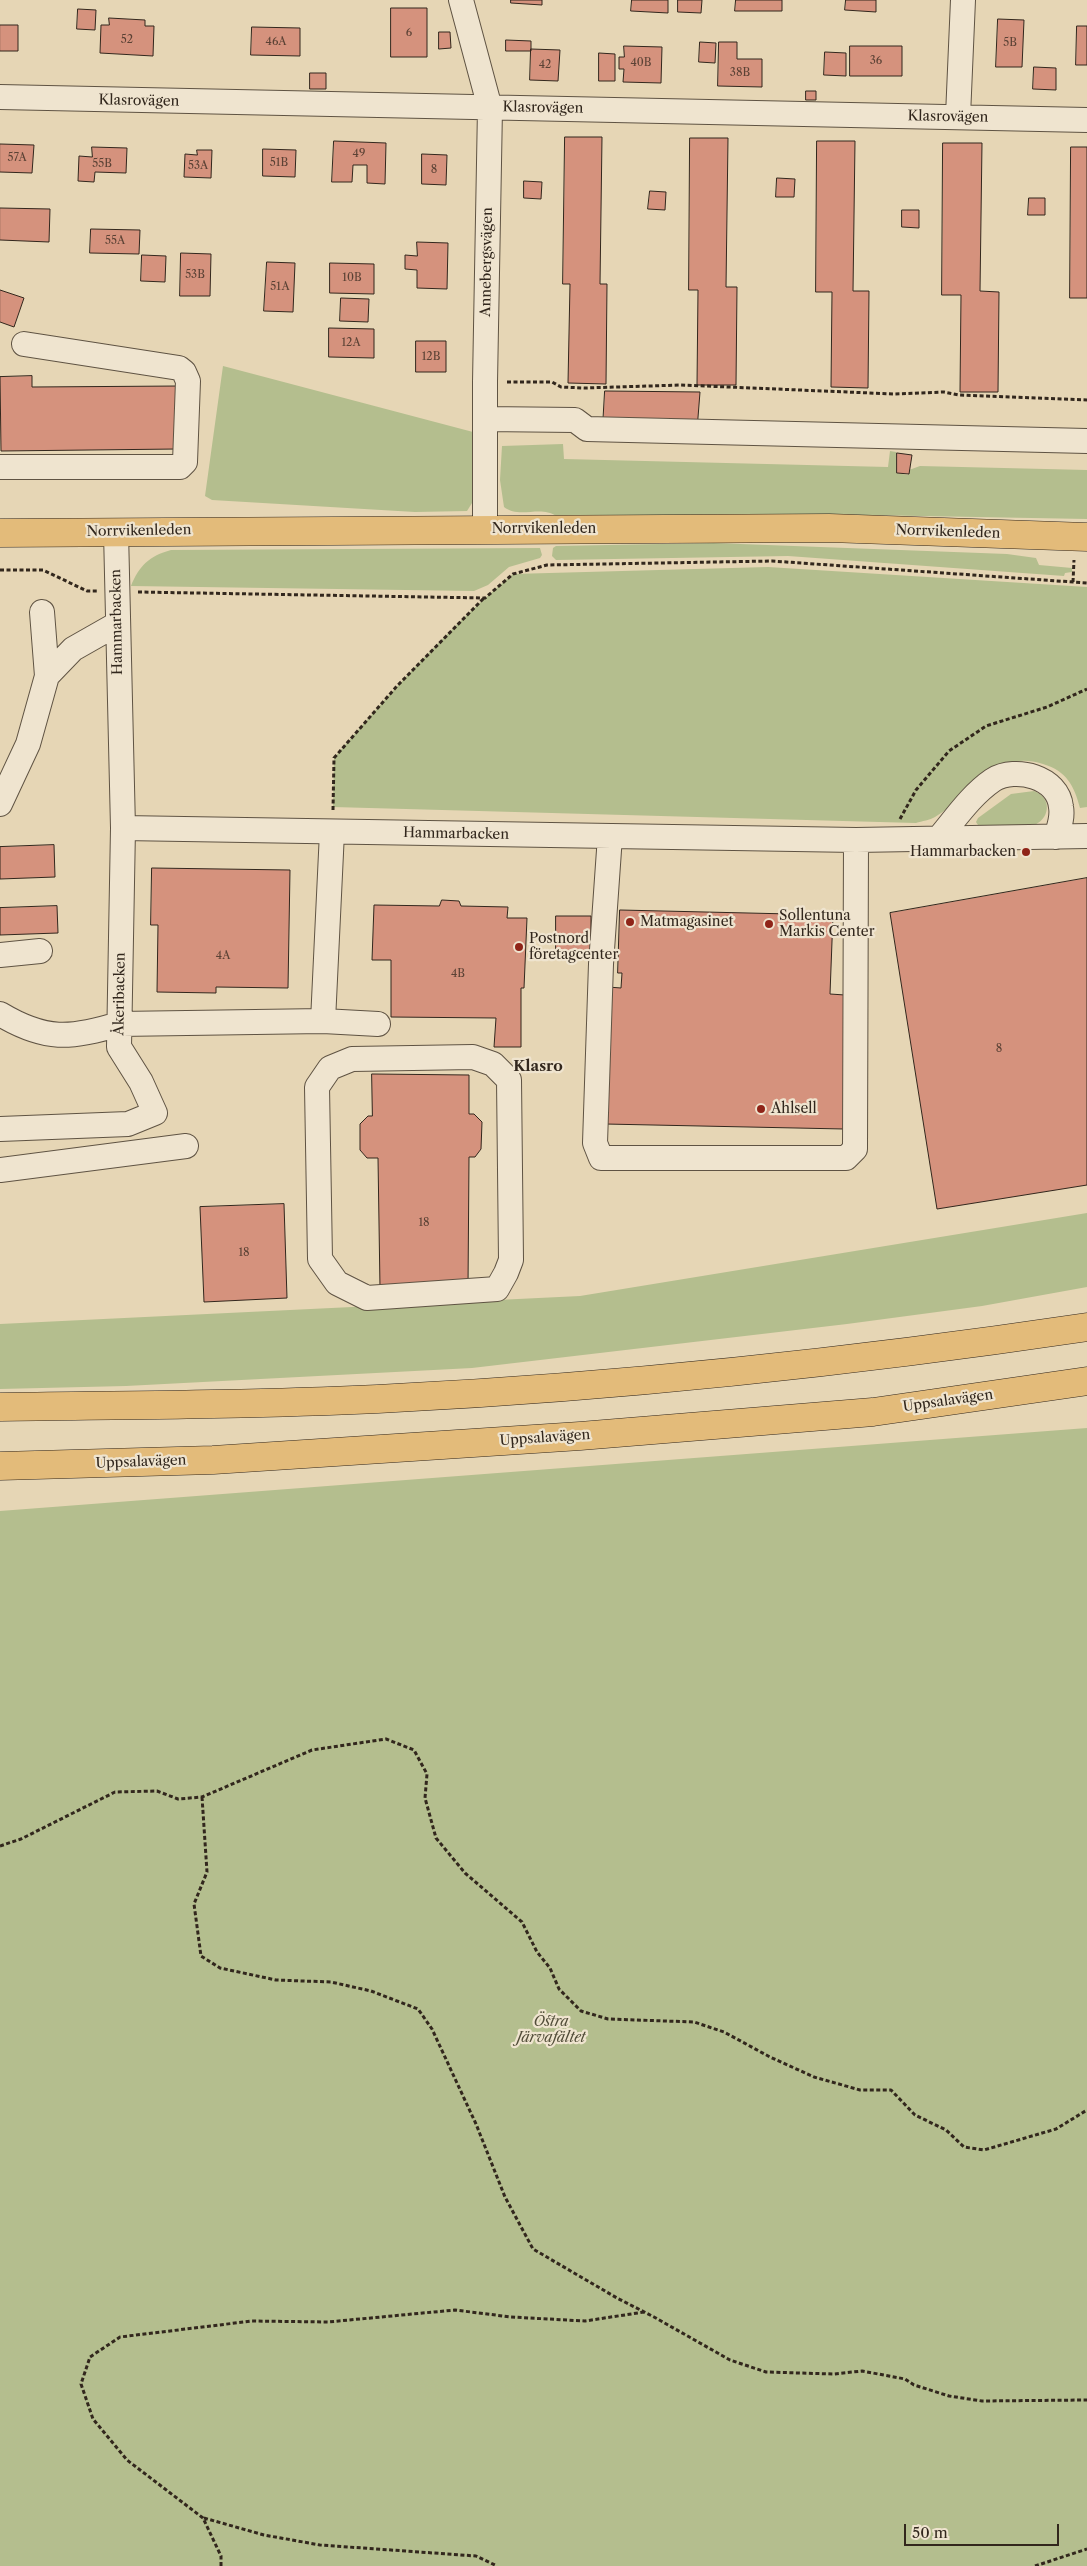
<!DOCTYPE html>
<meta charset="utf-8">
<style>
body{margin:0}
#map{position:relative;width:1087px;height:2566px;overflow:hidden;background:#e6d6b5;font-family:"Libre Caslon Text",serif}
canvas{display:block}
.scale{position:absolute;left:904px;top:2524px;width:155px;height:22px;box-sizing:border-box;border:2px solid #32271d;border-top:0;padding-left:6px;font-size:15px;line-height:18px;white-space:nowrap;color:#32271d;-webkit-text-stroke:4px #efe4cf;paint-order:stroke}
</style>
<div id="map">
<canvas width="1087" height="2566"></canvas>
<div class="scale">50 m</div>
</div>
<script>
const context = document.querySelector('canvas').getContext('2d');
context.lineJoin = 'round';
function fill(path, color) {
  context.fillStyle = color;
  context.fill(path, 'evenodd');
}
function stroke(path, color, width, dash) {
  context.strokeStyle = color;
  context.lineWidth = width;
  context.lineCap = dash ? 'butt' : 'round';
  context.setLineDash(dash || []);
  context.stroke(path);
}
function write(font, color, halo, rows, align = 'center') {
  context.font = font + ' "Libre Caslon Text",serif';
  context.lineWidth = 4.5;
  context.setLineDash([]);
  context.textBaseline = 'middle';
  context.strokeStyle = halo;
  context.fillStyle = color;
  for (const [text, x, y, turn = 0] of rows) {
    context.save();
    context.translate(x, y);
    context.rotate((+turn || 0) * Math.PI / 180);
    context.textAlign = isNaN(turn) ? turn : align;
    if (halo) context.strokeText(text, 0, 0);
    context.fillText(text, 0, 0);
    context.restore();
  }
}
fill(new Path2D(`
 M223,366L473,432L472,503L467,511L415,512L212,500L205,496Z
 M563,444L564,459L888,467L890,451L896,452V473L908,475L909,470L920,466L1087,470V519L810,514L556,516C541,505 519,519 504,507L500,480L502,446Z
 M714,543L1007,554L1036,558L1039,565L1072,568V572L1065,573L1064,576L788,556L556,560L552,556L553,548L556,546Z
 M540,548L542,555L540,558L509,567L488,585L474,591L131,586C139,566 149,556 171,550Z
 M768,567L1087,587V807L1080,808C1074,786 1067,771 1043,764C992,748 972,796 935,817C930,820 922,821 916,823L333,807L334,758C390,693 447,629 513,574Z
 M1034,791C1053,798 1050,820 1032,826L978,825L976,822L978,818L1011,794Z
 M1087,1213V1287L982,1306L847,1324L472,1368L126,1386L0,1389V1324L580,1296Z
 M1087,1428V2566H0V1511Z`), '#b4be8e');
const building = new Path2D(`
 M511,0H542V5L511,3Z
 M632,0H668V13L631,11Z
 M678,0H702L701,13L678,12Z
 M736,0H782V11H735Z
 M846,0H876V12L845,10Z
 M391,8H427V57H391Z
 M78,9L96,10L95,30L77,29Z
 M109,18L145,20V26H154L153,56L100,53L101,25H109Z
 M998,19L1024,20L1022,67H996Z
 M0,25H18V51H0Z
 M1077,26H1087V65H1076Z
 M252,27L300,28V56L251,55Z
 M439,32H450L451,48L439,49Z
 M506,40L531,41V51H506Z
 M700,42L716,43L715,63L699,62Z
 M719,42H737V59H762V87L718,86Z
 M624,46L662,47L661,83L623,82L624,69H619V57H624Z
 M850,46H902V76H850Z
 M531,49L560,50L558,81L530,80Z
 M825,52L846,53V76L824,75Z
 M599,53L615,54V81H599Z
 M1034,67L1056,68V90L1033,89Z
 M310,73H326V89H310Z
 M806,91H816V100H806Z
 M565,137H602L600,284H607L606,384L568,383L570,284H563Z
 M690,138H728L726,287H737L736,385H697L698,290H689Z
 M334,141L386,143L385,184L367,183V165H353L352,182H332Z
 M817,141H855L853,291H869L868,388L831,387L832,292H816Z
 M943,143H982L980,291L999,292L998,392H960L961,295H942Z
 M0,144L34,145L32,173L0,172Z
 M92,147L127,148L126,173L95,172L94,182L78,181L79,156L92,157Z
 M1071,147H1087V298H1070Z
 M263,149L296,150L295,177L263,176Z
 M197,150H212L211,178L184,177L185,154L197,155Z
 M422,154L447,155L446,185L422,184Z
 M777,178L795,179L794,197H776Z
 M524,181L542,182L541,199L524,198Z
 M650,191L666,192L665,210L648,209Z
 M1029,198H1045V215H1028Z
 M0,208L50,209L49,242L0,240Z
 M902,210H919V228L902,227Z
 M91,229L140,230L139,254L90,253Z
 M417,242L448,243L447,289L417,288V270L405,269V255L417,256Z
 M181,253L211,254L210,296H180Z
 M142,255L166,256L165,282L141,281Z
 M267,262L295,263L293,312L264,311Z
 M330,263L374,264V294L330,293Z
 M0,290L24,298L14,327L0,322Z
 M341,298L369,299L368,322L340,321Z
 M329,328L374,329V358L329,357Z
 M416,341H446V372H416Z
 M32,376V387L178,386L177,449L1,451L0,377Z
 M605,391L700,392L697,430L603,426Z
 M897,453L912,455L909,474L897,473Z
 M54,845L55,877L0,879V847Z
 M152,868L290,870L288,988L216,987V993L157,992L158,925H151Z
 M1087,878V1185L937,1209L890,913Z
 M442,900L459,901L461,906L508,907L507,918H527L524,988H521V1047H494L496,1018L391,1017V960H372L374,905L439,906Z
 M57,906L58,933L0,935V908Z
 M620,910L833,915L830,994L845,995L844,1129L605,1124L608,987L621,988L622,973H618Z
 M556,916H591V954H556Z
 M372,1074L469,1075V1114H474L482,1122L481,1149L475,1157H469L468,1287L380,1288L378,1158H367L360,1150V1124L368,1116H372Z
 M284,1204L287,1298L204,1302L200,1207Z`);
fill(building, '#d5927d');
stroke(building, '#32271d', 1);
const minor = new Path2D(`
 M461,0L490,108L485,382V529
 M0,97L1087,120
 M958,116L963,0
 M485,419L575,420L587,429L1087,441
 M0,467H180L185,462L188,381L184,372L179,368L24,344
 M116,532L123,828L856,840L1087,836
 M42,612L47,676
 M0,804L28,744L47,676L73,649L117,624
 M610,836L601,964L595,1143L601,1158H846L855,1149L856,840
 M938,839C955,819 971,795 993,780C1016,766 1058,777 1061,807C1063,818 1059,827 1056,837
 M0,955L40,951
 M0,1014C45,1041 71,1039 119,1024L323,1021L378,1024
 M323,1021L332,832
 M473,1057L493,1064L509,1080L511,1260L506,1273L497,1289L367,1298L337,1283L320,1259L317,1087L330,1068L352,1059Z
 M0,1129L128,1124L155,1113L141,1082L119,1047L123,828
 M0,1170L186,1146`);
const major = new Path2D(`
 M0,533L829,528L1087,537`);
const highway = new Path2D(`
 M0,1407C131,1405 263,1405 395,1398C626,1386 858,1361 1087,1327
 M0,1466L213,1460L580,1436L873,1412L1087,1381`);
stroke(minor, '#5f5343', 26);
stroke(major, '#32271d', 29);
stroke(highway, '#32271d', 29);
stroke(new Path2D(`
 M507,382H552L561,387L584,388L681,385L894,394L944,392L959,395L1087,400
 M0,570H43L87,591H97
 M1073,582L1074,560
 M138,592L485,598L513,574L547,565L772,561L1087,583
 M333,810L334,758L397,686L484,598
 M900,819L916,790L949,751L986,726L1047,707L1087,689
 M202,1797L207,1872L194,1904L201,1956L220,1968L276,1980L331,1982L371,1991L418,2009L432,2029L476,2124L505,2197L533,2249L617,2298L654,2317L730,2360L766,2372L834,2374L862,2371L905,2379L914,2385L949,2396L982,2401L1087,2400
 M0,1846L21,1839L115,1792L157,1791L178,1799L202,1797L312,1750L386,1739L414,1750L427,1774L425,1798L436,1838L465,1873L522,1922L537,1952L550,1968L559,1989L581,2011L608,2019L694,2022L724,2032L770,2057L814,2077L860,2090H891L915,2115L946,2130L964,2147L984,2150L1056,2129L1087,2110
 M204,2518L264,2535L320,2545L476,2556L497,2566
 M221,2566V2556L203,2518L127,2460L93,2419L81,2384L90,2357L120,2337L252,2321L328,2322L455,2310L511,2317L585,2321L644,2312
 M1035,2566L1087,2549`), '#32271d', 3, [4, 2.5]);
stroke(minor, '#efe4cf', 24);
stroke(major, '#e3bb7a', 28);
stroke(highway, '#e3bb7a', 28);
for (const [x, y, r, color] of [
 [1026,852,5,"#8f2418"],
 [630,922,5,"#8f2418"],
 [769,924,5,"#8f2418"],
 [519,947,5,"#8f2418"],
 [761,1109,5,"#8f2418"]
]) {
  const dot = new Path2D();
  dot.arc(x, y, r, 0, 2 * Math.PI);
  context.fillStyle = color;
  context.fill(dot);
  stroke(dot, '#efe4cf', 2);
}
write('11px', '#5b4235', null, [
 ["6",409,33],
 ["52",127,40],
 ["46A",276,42],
 ["5B",1010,43],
 ["36",876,61],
 ["40B",641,63],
 ["42",545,65],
 ["38B",740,73],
 ["49",359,154],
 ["57A",17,158],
 ["51B",279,163],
 ["55B",102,164],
 ["53A",198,166],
 ["8",434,170],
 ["55A",115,241],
 ["53B",195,275],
 ["10B",352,278],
 ["51A",280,287],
 ["12A",351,343],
 ["12B",431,357],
 ["4A",223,956],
 ["4B",458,974],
 ["8",999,1049],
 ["18",424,1223],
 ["18",244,1253]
]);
write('14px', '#32271d', '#efe4cf', [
 ["Klasrovägen",139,101,1],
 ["Klasrovägen",543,108,1],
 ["Klasrovägen",948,117,1],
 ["Annebergsvägen",487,262,-89],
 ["Norrvikenleden",544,529],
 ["Norrvikenleden",139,531,-1],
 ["Norrvikenleden",948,532,2],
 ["Hammarbacken",117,622,-91],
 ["Hammarbacken",456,834,1],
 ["Åkeribacken",120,994,-89],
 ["Uppsalavägen",948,1401,-8],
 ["Uppsalavägen",545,1438,-4],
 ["Uppsalavägen",141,1462,-2]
]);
write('14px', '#32271d', '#efe4cf', [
 ["Hammarbacken",1016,852,"right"],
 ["Sollentuna",779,916],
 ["Markis Center",779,932],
 ["Matmagasinet",640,922],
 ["Postnord",529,939],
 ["företagcenter",529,955],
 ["Ahlsell",771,1109]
], 'left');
write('italic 14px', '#524d39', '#efe4cf', [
 ["Östra",551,2022],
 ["Järvafältet",551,2038]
]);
write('bold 15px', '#32271d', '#efe4cf', [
 ["Klasro",538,1067]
]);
</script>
